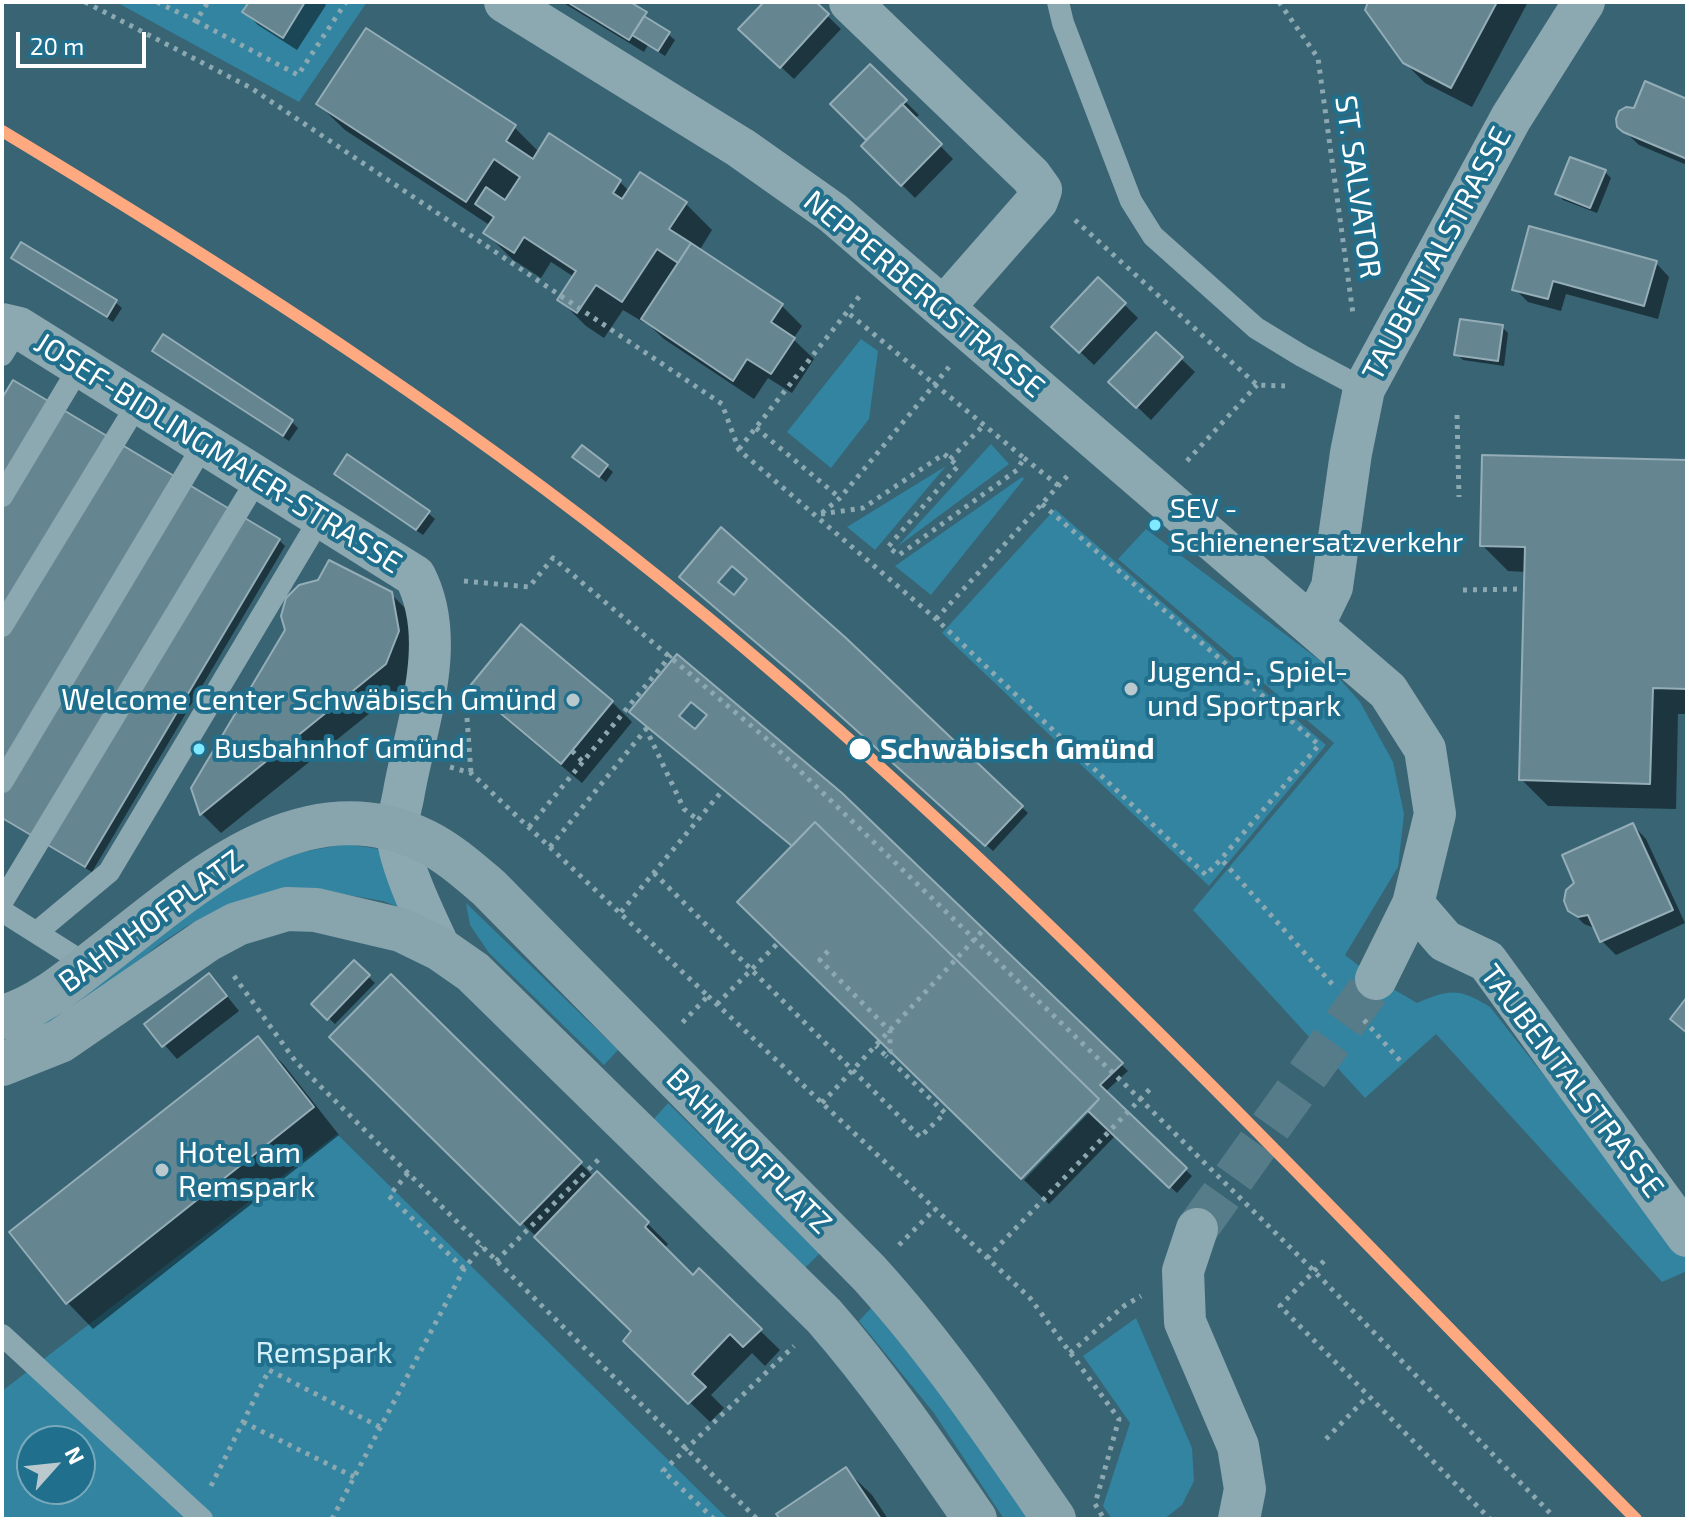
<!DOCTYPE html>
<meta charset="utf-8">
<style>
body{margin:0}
#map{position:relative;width:1689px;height:1521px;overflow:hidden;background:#386474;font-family:"Exo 2",sans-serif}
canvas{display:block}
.frame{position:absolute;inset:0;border:4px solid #fff;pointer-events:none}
.north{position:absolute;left:16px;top:1425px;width:80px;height:80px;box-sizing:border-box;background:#206f8d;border:2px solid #79a9bb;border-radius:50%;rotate:63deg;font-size:22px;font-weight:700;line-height:32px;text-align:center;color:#fff}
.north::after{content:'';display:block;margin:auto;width:28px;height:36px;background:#b9c9ce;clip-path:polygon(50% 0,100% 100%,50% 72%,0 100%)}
.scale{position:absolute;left:16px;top:32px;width:130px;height:36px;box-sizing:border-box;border:4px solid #fff;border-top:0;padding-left:10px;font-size:24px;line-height:28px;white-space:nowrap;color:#fff;-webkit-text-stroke:6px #206f8d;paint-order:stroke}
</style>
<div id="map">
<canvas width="1689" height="1521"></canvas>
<div class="frame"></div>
<div class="north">N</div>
<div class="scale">20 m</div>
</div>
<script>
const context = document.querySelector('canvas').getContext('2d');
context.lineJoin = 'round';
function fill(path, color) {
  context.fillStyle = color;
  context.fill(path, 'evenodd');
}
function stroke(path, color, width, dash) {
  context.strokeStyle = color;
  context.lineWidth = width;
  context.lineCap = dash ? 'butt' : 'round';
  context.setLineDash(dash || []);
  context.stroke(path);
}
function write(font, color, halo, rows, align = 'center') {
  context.font = font + ' "Exo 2",sans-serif';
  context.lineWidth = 8;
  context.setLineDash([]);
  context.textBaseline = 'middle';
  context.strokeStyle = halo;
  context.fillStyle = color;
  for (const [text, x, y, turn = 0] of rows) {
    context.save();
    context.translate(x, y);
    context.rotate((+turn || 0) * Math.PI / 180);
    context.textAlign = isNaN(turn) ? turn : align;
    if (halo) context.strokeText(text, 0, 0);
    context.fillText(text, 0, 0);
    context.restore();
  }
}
fill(new Path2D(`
 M116,2H367L299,102Z
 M861,339L878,351L869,419L831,468L787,432Z
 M991,444L1009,464L897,547Z
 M946,466L875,550L847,527Z
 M1022,477L1024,479L931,595L895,566Z
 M1055,509L1326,745L1209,886L942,633Z
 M1146,529L1331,669L1360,702L1393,762L1404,814L1398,867L1345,955L1376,979L1417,1003C1450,989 1459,988 1490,1007L1687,1257V1271L1662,1282L1436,1034L1365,1098L1193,910L1334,743L1118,559Z
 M346,844L386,850L404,909L383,901L331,892L214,912L187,926L161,943L81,1006L7,1046L4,1033L253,861Z
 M466,903L618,1050L604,1065L489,953L470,925Z
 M668,1103L820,1253L804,1269L653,1120Z
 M337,1134L728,1519H2V1391ZM32,1441H80V1489H32Z
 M871,1308L948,1401L1031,1519H1004L934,1413L859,1321Z
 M1136,1318L1192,1448L1194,1481L1182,1505L1164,1519H1112L1103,1506L1130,1423L1083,1356Z`), '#3284a1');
fill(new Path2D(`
 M251,2H323L326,5L297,50L258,25L245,12Z
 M562,2H629L675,40L665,56L648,45L644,52Z
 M766,2H813L841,29L794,79L755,43Z
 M1371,2H1528L1472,107L1425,83L1404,62Z
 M870,67L919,115L914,119L953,159L915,198L863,146L869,140L833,104Z
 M1687,101V165L1639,145L1619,126Z
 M318,104L514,127L539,152L620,182L630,192L686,204L712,230L699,251L782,306L802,326L793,339L814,359L792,393L768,378L754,399L664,339L650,326L623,310L604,338L586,326L559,299L574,277L551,262L541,278L512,259L486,233L491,226L345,130Z
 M1605,172L1611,178L1597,213L1563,200L1557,193Z
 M1531,229L1656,263L1669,277L1658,319L1566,294L1561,311L1528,302L1515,289Z
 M14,258L115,302L122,308L113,322Z
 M1098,279L1138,318L1094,365L1054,327Z
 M1502,327L1508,333L1504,366L1463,360L1457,354Z
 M1156,335L1195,372L1151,420L1125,395Z
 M161,357L292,422L298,428L289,441Z
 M2,402L279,540L285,546L92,872L2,819Z
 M581,463L606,466L613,472L606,482Z
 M1687,463V714H1678L1676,809L1548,806L1521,779L1526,572L1508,571L1482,545Z
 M343,480L428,513L435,519L423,535Z
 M391,594L411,614L418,652L406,684L221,833L201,813Z
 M521,626L612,702L632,722L582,783L491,707L471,687Z
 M845,639L1028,813L993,851L815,691Z
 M840,794L1128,1071L1105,1092L1192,1176L1177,1193L1116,1135L1049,1204L1024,1180L1101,1100Z
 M1633,825L1646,839L1685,923L1616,955L1602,941L1597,929L1584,924L1570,910Z
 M354,963L375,983L335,1024L314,1004Z
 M391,977L594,1177L597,1174L648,1224L668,1244L664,1249L693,1277L699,1271L780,1350L765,1366L752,1353L711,1395L724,1408L710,1422L626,1340L634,1332L332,1037Z
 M222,990L239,1011L177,1059L147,1025Z
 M258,1039L284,1065L339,1135L93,1329L67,1302Z
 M845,1469L872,1495L888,1519H782Z`), '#0007');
const building = new Path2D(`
 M249,2H305L283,38L242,12Z
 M567,2H630L647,12L629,40Z
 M764,2H816L829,14L780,68L738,29Z
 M1368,2H1497L1451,88L1403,63L1365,10Z
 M644,16L670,32L658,51L632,35Z
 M366,28L516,125L506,141L533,159L549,133L621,180L613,193L622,199L640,172L687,202L669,229L691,243L678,263L657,249L622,302L596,285L577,313L557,300L576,271L524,237L514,253L483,233L494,217L475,204L486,187L505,200L520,177L494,159L466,202L316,104Z
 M870,64L907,100L866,140L830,104Z
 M1645,81L1687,99V159L1623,132L1617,127L1616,119L1619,111L1626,107L1634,108Z
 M902,104L942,144L901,186L861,146Z
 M1570,157L1606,170L1590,208L1555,194Z
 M1529,226L1657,261L1644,306L1553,281L1548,299L1512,290Z
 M21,242L117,300L107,317L11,258Z
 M691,243L783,304L771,322L795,338L771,374L747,359L733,381L641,319Z
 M1098,277L1126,303L1079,353L1051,327Z
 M1460,319L1503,325L1498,361L1454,355Z
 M1156,332L1183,357L1136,408L1108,382Z
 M163,334L293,420L283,436L152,351Z
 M13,380L280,539L85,867L2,818V398Z
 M582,445L608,465L599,477L572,457Z
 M347,454L430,511L416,530L334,474Z
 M1482,455L1687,460V689L1653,688L1650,784L1519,780L1525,547L1480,546Z
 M721,527L846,638L1023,806L985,846L806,685L679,577Z
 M329,560L392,592L399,631L386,664L200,815L191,788L285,630L281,616L286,598L299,585L318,580Z
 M732,566L747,579L734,595L718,582Z
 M521,624L613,701L561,764L469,687Z
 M677,654L842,793L1123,1063L1100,1085L1187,1168L1169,1188L1088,1111L1099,1099L815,822L792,846L629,712Z
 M691,702L707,715L695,729L679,716Z
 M815,822L1099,1099L1021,1179L737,902Z
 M1633,823L1673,910L1600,942L1588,915L1578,917L1568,911L1564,901L1566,890L1574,883L1562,855Z
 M354,960L370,975L327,1020L311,1004Z
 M209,973L227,996L162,1047L144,1024Z
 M391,974L582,1162L520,1225L329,1037Z
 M1687,997V1033L1670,1019Z
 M258,1036L314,1107L66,1304L9,1232Z
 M597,1171L649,1222L645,1227L693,1275L699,1268L762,1329L743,1347L730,1334L692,1374L706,1387L688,1404L623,1341L631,1331L534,1237Z
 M846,1467L881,1519H780L776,1514Z`);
fill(building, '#658591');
stroke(building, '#94adb7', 2);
stroke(new Path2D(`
 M1197,1229L1376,979`), '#567b89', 42, [42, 21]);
stroke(new Path2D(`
 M85,2L251,88L722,404L739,450L936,619L1206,875L1221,859L1333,985
 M157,2L196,21L208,2
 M1279,2L1318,58L1353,314
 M196,21L298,75L346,2
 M1075,220L1257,385L1285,386
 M1457,415L1459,497
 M756,428L840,498
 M739,449L862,293
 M1024,458L1059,486
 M950,459L984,425
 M1187,461L1257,385
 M1042,504L1319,745L1221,859
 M822,513L840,498L949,367
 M821,514L863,508L944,454L958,466L888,547L899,555L1017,470L1024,458L847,312
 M464,581L529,587L553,558L768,740L1140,1099L1314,1271L1553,1516
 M1463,590L1524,589
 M936,619L1071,472
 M467,718L471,773
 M572,751L582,761
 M450,767L471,773L708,996L681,1024
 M529,827L671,655
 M550,847L646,729L684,809L698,820
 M654,873L920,1137L945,1113L886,1056
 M621,912L722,791
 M828,951L820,960L890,1031V1052L886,1056L876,1046
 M234,976L296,1062L757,1519
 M708,996L1030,1298L1119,1419L1095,1504L1104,1519
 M717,1004L778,943
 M1364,1020L1403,1064
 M822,1103L985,928
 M408,1173L389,1196L464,1269
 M899,1245L935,1209
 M987,1258L1151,1088
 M496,1261L601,1157
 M1324,1261L1280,1306L1490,1519
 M1070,1353L1124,1306L1141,1296
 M243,1422L354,1477
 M1326,1439L1368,1396
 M211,1486L269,1370L380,1427
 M332,1519L464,1269L482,1246
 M714,1519L663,1471L794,1346`), '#8ca8b1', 5, [4, 6]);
stroke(new Path2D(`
 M1058,2L1063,23L1131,201L1153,236L1256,328L1302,356L1364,389
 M2,355L19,328
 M2,496L80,366
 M2,626L138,403
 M2,782L204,444
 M2,902L258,478
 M2,911L89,966
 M37,932L109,872L321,517
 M2,1335L202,1519`), '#8ca8b1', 22);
stroke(new Path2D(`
 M505,2L741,148L833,213L1388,691L1425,749L1435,814L1413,904L1376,979
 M850,2L1031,176L1041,190L1037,201L944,307
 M2,324L19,328L415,576C449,642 416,724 404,792C402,804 398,817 397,828C396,859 427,921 440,949
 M1313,626L1332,587L1351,453L1364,389L1511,118L1584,2
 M1413,904L1445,941L1487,961L1687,1236
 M1197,1229L1183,1271L1185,1322L1238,1446L1245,1489L1239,1519`), '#8ca8b1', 42);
stroke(new Path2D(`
 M2,1017C39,1008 75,976 105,953C195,883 303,782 425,841C449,853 469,871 489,888L869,1273C939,1350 995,1433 1054,1519
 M2,1064L60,1041L207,940L237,924L287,909L316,910L401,930L440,949L473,972L824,1316C880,1380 927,1449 975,1519`), '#88a4ad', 44);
stroke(new Path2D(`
 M2,131C246,278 486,433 705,615C1038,891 1332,1212 1636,1519`), '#ffa980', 12);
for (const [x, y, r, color] of [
 [1155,525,7,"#80e8ff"],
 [1131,689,8,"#b9c9ce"],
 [573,700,8,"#b9c9ce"],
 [199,749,7,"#80e8ff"],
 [860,749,12,"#fff"],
 [162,1170,8,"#b9c9ce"]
]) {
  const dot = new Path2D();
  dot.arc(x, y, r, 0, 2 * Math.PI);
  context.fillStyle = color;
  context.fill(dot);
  stroke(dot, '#206f8d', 3);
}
write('28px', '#fff', '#206f8d', [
 ["SEV -",1170,509],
 ["Schienenersatzverkehr",1170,543],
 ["Busbahnhof Gmünd",214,749]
], 'left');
write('30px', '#fff', '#206f8d', [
 ["ST. SALVATOR",1358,187,82],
 ["TAUBENTALSTRASSE",1437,254,-62],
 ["NEPPERBERGSTRASSE",924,294,40],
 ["JOSEF-BIDLINGMAIER-STRASSE",218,453,32],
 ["BAHNHOFPLATZ",151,921,-36],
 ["TAUBENTALSTRASSE",1572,1081,53],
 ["BAHNHOFPLATZ",749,1151,45]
]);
write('30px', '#fff', '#206f8d', [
 ["Jugend-, Spiel-",1147,672],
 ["und Sportpark",1147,706],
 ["Welcome Center Schwäbisch Gmünd",557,700,"right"],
 ["Hotel am",178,1153],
 ["Remspark",178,1187]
], 'left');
write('bold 30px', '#fff', '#206f8d', [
 ["Schwäbisch Gmünd",880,749]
], 'left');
write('30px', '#d3eff9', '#206f8d', [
 ["Remspark",324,1353]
]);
</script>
